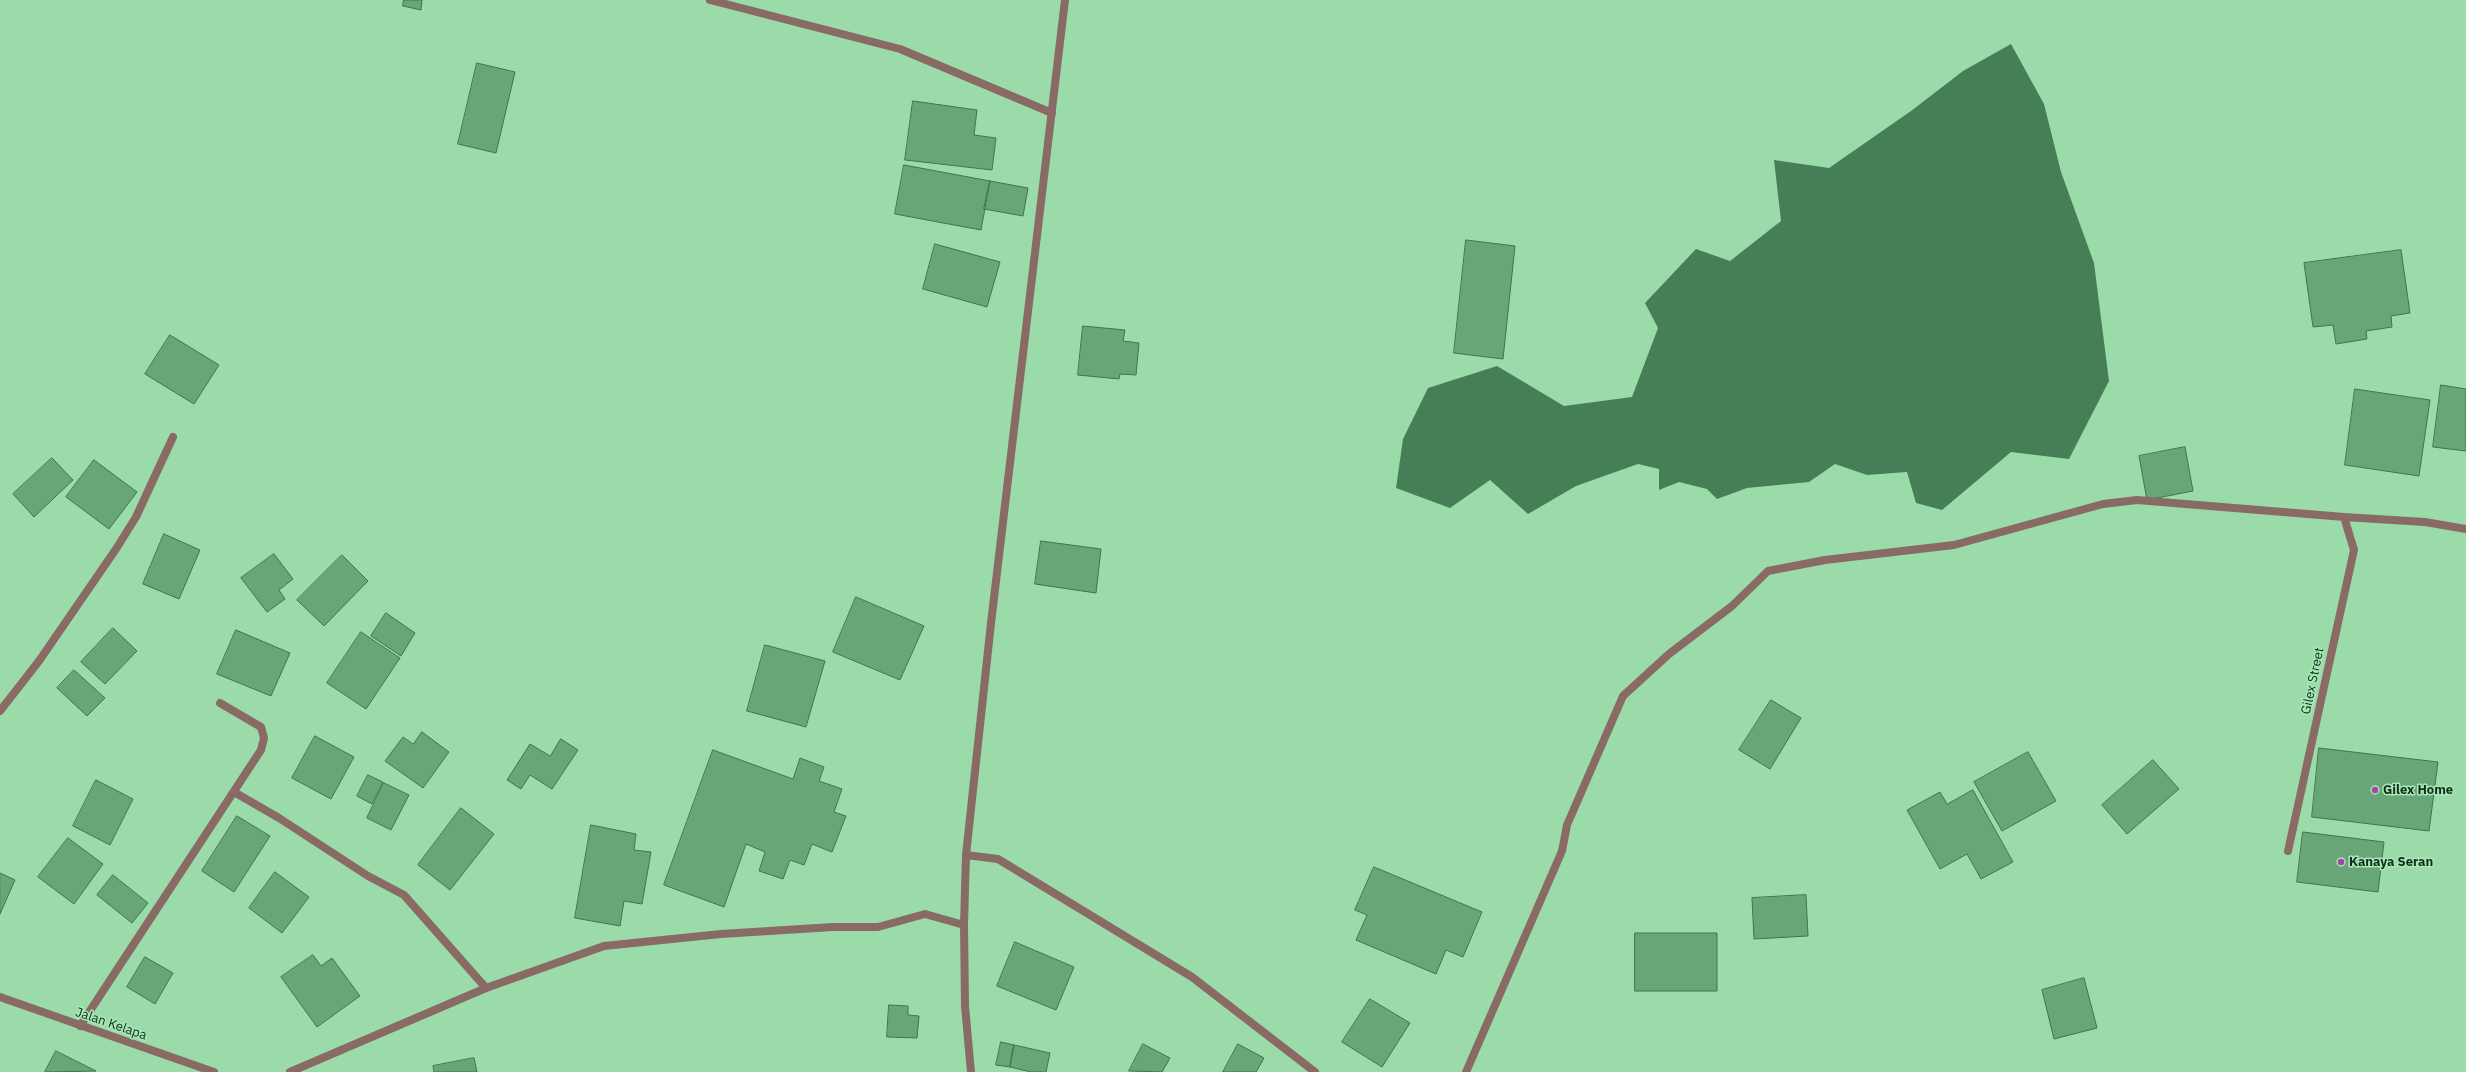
<!DOCTYPE html>
<style>
body{margin:0}
canvas{display:block;background:#9bdbaa}
</style>
<canvas width="2466" height="1072"></canvas>
<script>
const context = document.querySelector('canvas').getContext('2d');
context.lineJoin = 'round';
function fill(path, color) {
  context.fillStyle = color;
  context.fill(path, 'evenodd');
}
function stroke(path, color, width, dash) {
  context.strokeStyle = color;
  context.lineWidth = width;
  context.lineCap = dash ? 'butt' : 'round';
  context.setLineDash(dash || []);
  context.stroke(path);
}
function write(font, color, halo, rows, align = 'center') {
  context.font = font + ' "IBM Plex Sans",sans-serif';
  context.lineWidth = 3;
  context.setLineDash([]);
  context.textBaseline = 'middle';
  context.strokeStyle = halo;
  context.fillStyle = color;
  for (const [text, x, y, turn = 0] of rows) {
    context.save();
    context.translate(x, y);
    context.rotate((+turn || 0) * Math.PI / 180);
    context.textAlign = isNaN(turn) ? turn : align;
    if (halo) context.strokeText(text, 0, 0);
    context.fillText(text, 0, 0);
    context.restore();
  }
}
fill(new Path2D(`
 M2011,44L2044,104L2061,172L2094,263L2109,381L2069,459L2011,452L1942,510L1916,503L1907,472L1867,475L1835,464L1809,482L1747,488L1717,499L1707,489L1679,482L1659,490V469L1638,464L1576,486L1528,514L1490,480L1450,508L1396,488L1403,439L1428,388L1497,366L1564,406L1632,397L1658,328L1645,303L1696,249L1730,261L1781,221L1774,160L1829,168L1911,111L1963,71Z`), '#467f55');
const building = new Path2D(`
 M404,0H422L421,10L403,6Z
 M477,63L515,72L496,153L458,144Z
 M913,101L977,110L974,135L996,138L992,170L905,160Z
 M904,165L990,181L981,230L895,214Z
 M990,181L1028,188L1023,216L984,209Z
 M1466,240L1515,246L1503,359L1454,353Z
 M935,244L1000,262L987,307L923,289Z
 M2401,250L2410,313L2391,316L2392,327L2366,331L2367,339L2336,344L2333,325L2313,327L2304,263Z
 M1083,326L1125,330L1123,341L1139,343L1136,375L1120,374L1119,379L1078,375Z
 M170,335L219,365L194,404L145,374Z
 M2441,385L2466,389V451L2433,447Z
 M2355,389L2430,400L2419,476L2345,465Z
 M2185,447L2193,491L2147,500L2139,456Z
 M52,458L73,480L34,517L13,494Z
 M94,460L137,492L109,529L66,497Z
 M164,534L200,550L179,599L143,584Z
 M1041,541L1101,549L1096,593L1035,584Z
 M274,554L293,579L279,590L285,599L267,612L241,578Z
 M342,555L368,581L324,626L297,600Z
 M856,597L924,626L900,680L833,652Z
 M386,613L415,633L401,656L371,636Z
 M113,628L137,651L105,684L81,662Z
 M236,630L290,653L271,696L217,674Z
 M361,632L400,658L366,709L327,683Z
 M765,645L825,661L806,727L747,711Z
 M74,670L105,698L87,716L57,688Z
 M1771,700L1801,718L1770,769L1739,750Z
 M422,732L449,752L423,788L385,761L403,737L413,744Z
 M315,736L354,757L331,799L292,778Z
 M561,739L578,750L552,789L530,775L521,789L507,780L530,744L550,756Z
 M2319,748L2438,762L2429,831L2312,817Z
 M713,750L793,779L800,758L824,767L819,781L842,789L834,812L846,816L832,852L812,844L804,865L790,860L783,879L759,871L765,852L746,844L724,907L664,885Z
 M2028,752L2056,801L2002,831L1974,782Z
 M2153,760L2179,789L2127,834L2102,805Z
 M368,775L383,782L372,804L357,796Z
 M96,780L133,799L110,845L73,826Z
 M384,783L409,795L391,830L367,818Z
 M1973,790L2013,862L1981,879L1967,854L1940,869L1907,810L1940,792L1947,804Z
 M461,808L494,834L450,890L418,865Z
 M237,816L270,836L234,892L202,871Z
 M591,825L636,834L634,850L651,852L642,904L624,901L620,926L575,918Z
 M2303,832L2384,842L2378,892L2297,882Z
 M68,838L103,864L74,904L38,877Z
 M1374,867L1482,912L1463,957L1446,950L1436,974L1356,940L1367,915L1355,910Z
 M275,872L309,897L282,933L249,908Z
 M0,873L15,880L0,914Z
 M113,875L148,903L132,923L97,895Z
 M1806,895L1808,936L1754,939L1752,898Z
 M1635,933H1717V991H1635Z
 M1015,942L1074,967L1056,1010L997,986Z
 M313,955L321,966L332,958L360,996L317,1027L281,977Z
 M145,957L173,973L155,1004L127,987Z
 M2084,978L2097,1028L2054,1039L2042,990Z
 M1370,999L1410,1023L1382,1067L1342,1042Z
 M889,1005L908,1006V1015L919,1016L917,1038L887,1037Z
 M1001,1042L1014,1045L1010,1067L996,1065Z
 M1143,1044L1170,1058L1162,1072L1129,1071Z
 M1238,1044L1264,1058L1256,1072H1223Z
 M1014,1045L1050,1053L1046,1072H1031L1010,1067Z
 M56,1051L96,1071L45,1072Z
 M474,1058L477,1072H434L433,1066Z`);
fill(building, '#68a677');
stroke(building, '#3a784b', 1);
stroke(new Path2D(`
 M710,0L900,49L1052,113
 M0,711L39,661L116,549L136,517L173,437
 M234,792L279,818L368,876L404,895L486,988
 M2288,851L2354,550L2344,517
 M966,855L998,859L1192,977L1315,1072
 M80,1026L261,750L264,738L261,727L220,703
 M1466,1072L1562,851L1567,825L1623,696L1669,654L1732,606L1768,571L1825,560L1954,545L2103,504L2137,500L2344,517L2425,522L2466,529`), '#896a64', 8);
stroke(new Path2D(`
 M0,997L214,1072
 M290,1072L486,988L604,946L721,934L833,927H878L925,914L964,925
 M971,1072L965,1006L964,925L966,855L991,623L1065,0`), '#896a64', 8);
for (const [x, y, r, color] of [
 [2375,790,4,"#ac42a4"],
 [2341,862,4,"#ac42a4"]
]) {
  const dot = new Path2D();
  dot.arc(x, y, r, 0, 2 * Math.PI);
  context.fillStyle = color;
  context.fill(dot);
  stroke(dot, '#a7e8b6', 1.5);
}
write('13px', '#122c1a', '#a7e8b6', [
 ["Gilex Street",2313,681,-78],
 ["Jalan Kelapa",111,1024,19]
]);
write('bold 13px', '#122c1a', '#a7e8b6', [
 ["Gilex Home",2383,790],
 ["Kanaya Seran",2349,862]
], 'left');
</script>
